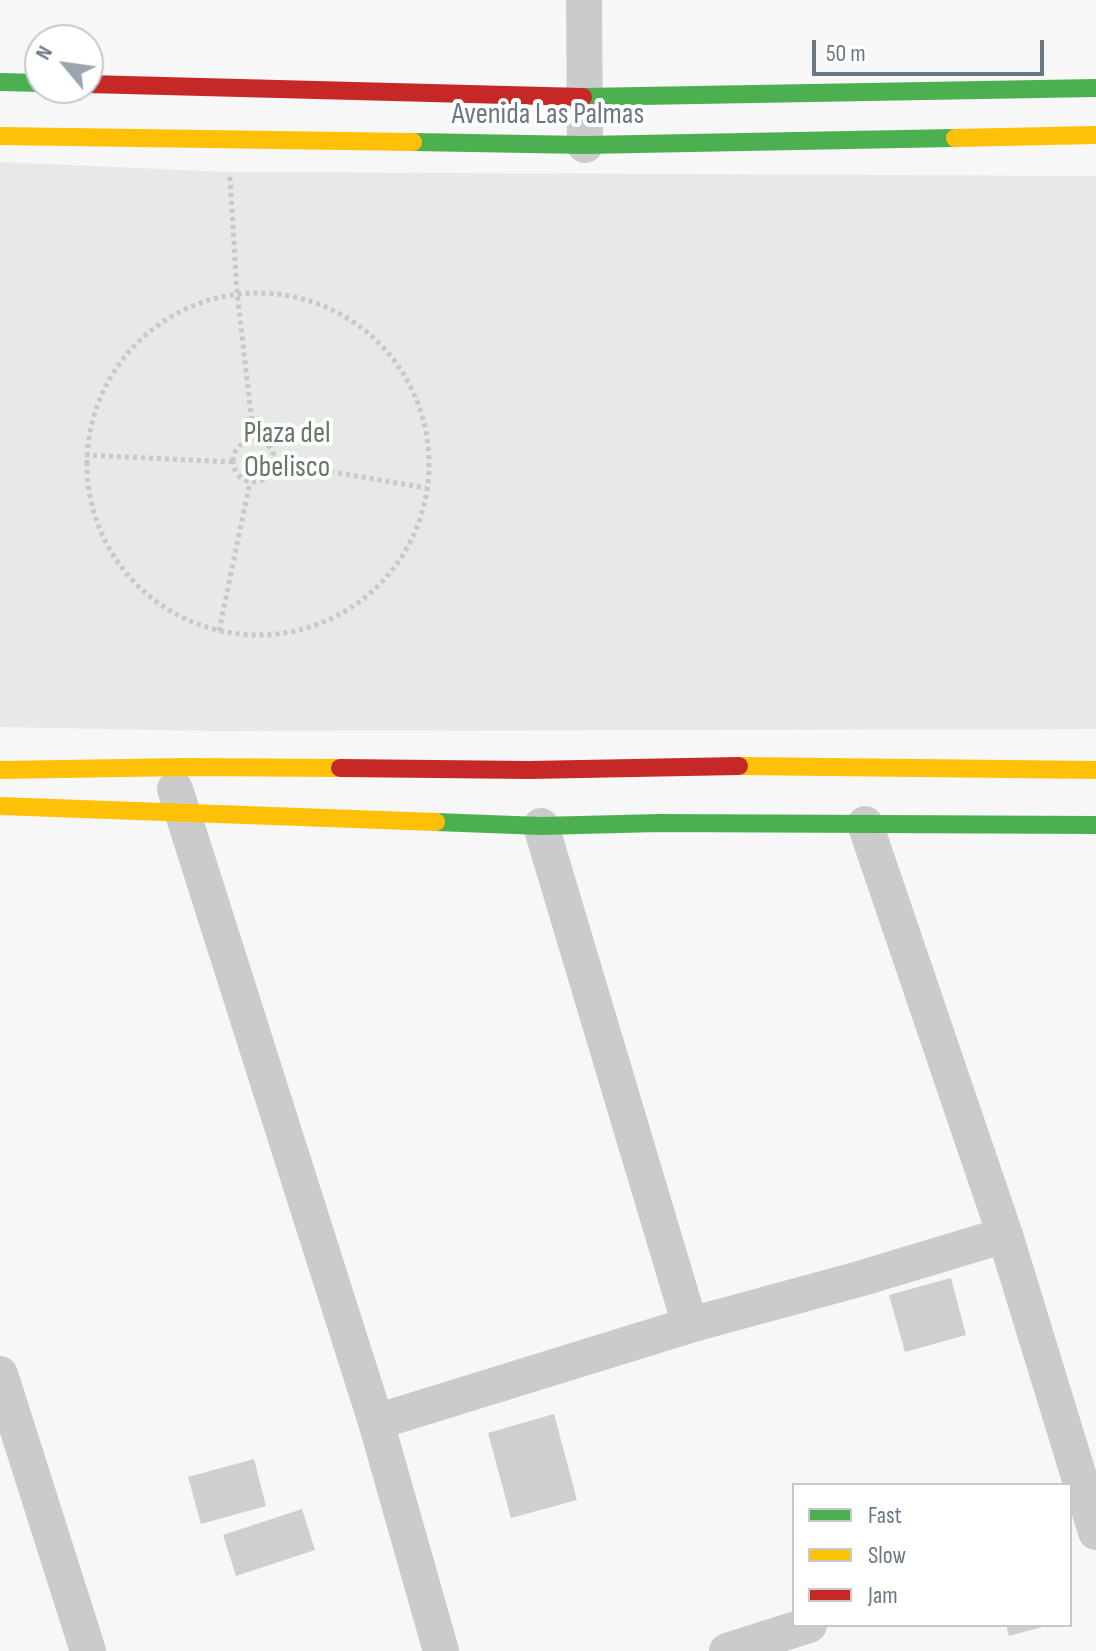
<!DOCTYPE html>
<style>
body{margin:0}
#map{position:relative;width:1096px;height:1651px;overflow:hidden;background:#f7f7f7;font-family:"Sofia Sans Condensed",sans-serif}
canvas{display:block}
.legend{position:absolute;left:792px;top:1483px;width:280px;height:144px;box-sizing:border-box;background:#fff;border:2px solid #c4c9ce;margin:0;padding:10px 14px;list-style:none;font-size:24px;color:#6b7884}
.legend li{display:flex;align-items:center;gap:16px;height:40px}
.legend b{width:40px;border:2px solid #c4c9ce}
.north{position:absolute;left:24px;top:24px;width:80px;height:80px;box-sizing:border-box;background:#fff;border:2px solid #c4c9ce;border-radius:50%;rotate:299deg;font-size:22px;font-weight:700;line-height:32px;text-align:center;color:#6b7884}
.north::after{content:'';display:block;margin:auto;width:28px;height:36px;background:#9ca4ac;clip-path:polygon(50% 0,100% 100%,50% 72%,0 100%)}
.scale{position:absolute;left:812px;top:40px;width:232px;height:36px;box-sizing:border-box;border:4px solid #6b7884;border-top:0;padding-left:10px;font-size:24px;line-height:28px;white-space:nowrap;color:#6b7884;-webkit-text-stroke:6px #fff;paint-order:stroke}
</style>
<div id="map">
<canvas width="1096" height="1651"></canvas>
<ul class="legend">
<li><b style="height:10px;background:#4caf50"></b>Fast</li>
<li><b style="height:10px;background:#ffc107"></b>Slow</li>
<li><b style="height:10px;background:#c62828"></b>Jam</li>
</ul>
<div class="north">N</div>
<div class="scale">50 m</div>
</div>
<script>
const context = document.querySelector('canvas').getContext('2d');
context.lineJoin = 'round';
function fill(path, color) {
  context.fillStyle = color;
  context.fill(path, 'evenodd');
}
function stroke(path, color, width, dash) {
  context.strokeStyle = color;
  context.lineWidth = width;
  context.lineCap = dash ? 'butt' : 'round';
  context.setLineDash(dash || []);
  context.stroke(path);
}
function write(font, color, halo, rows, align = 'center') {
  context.font = font + ' "Sofia Sans Condensed",sans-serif';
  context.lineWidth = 8;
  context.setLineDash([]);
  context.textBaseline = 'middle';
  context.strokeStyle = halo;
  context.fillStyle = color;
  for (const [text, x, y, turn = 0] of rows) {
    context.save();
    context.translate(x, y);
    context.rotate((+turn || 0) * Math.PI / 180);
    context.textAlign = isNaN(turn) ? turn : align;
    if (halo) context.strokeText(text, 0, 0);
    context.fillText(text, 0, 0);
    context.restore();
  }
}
fill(new Path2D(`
 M0,162L229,172L1096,176V729L214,731L0,727Z`), '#e6e9e5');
fill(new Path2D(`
 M951,1278L966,1335L905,1352L889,1295Z
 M554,1414L577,1500L511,1518L488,1433Z
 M254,1459L266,1506L201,1524L188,1477Z
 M302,1509L315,1550L236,1576L223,1535Z
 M1006,1625H1046V1626L1009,1636Z`), '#cecfd0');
stroke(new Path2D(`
 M230,177L237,292L254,440
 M87 464a171 171 0 1 1 342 0a171 171 0 1 1-342 0Z
 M233 461a21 21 0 1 1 42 0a21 21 0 1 1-42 0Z
 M85,455L233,462
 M275,462L426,488
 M219,631L250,482`), '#c8c9ca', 5, [4, 4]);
stroke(new Path2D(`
 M584,0L585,145
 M175,789L376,1422L441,1651
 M865,824L1005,1235L1096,1532
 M541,826L690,1325
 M0,1374L88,1651
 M376,1422L690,1325L859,1279L1005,1235
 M727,1651L809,1625`), '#cacccc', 36);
stroke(new Path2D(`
 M0,82L40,83
 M583,97L1096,88
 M413,142L585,145L955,138
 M436,822L541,826L659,823L1096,825`), '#4caf50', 18);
stroke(new Path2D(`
 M0,136L413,142
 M955,138L1096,135
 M739,766L1096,770
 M0,770L185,767L340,768
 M0,806L436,822`), '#ffc107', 18);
stroke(new Path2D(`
 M88,84L583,97
 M340,768L529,770L739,766`), '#c62828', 18);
write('30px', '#6b7884', '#fff', [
 ["Avenida Las Palmas",548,115]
]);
write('30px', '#677765', '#fff', [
 ["Plaza del",287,434],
 ["Obelisco",287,468]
]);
</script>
